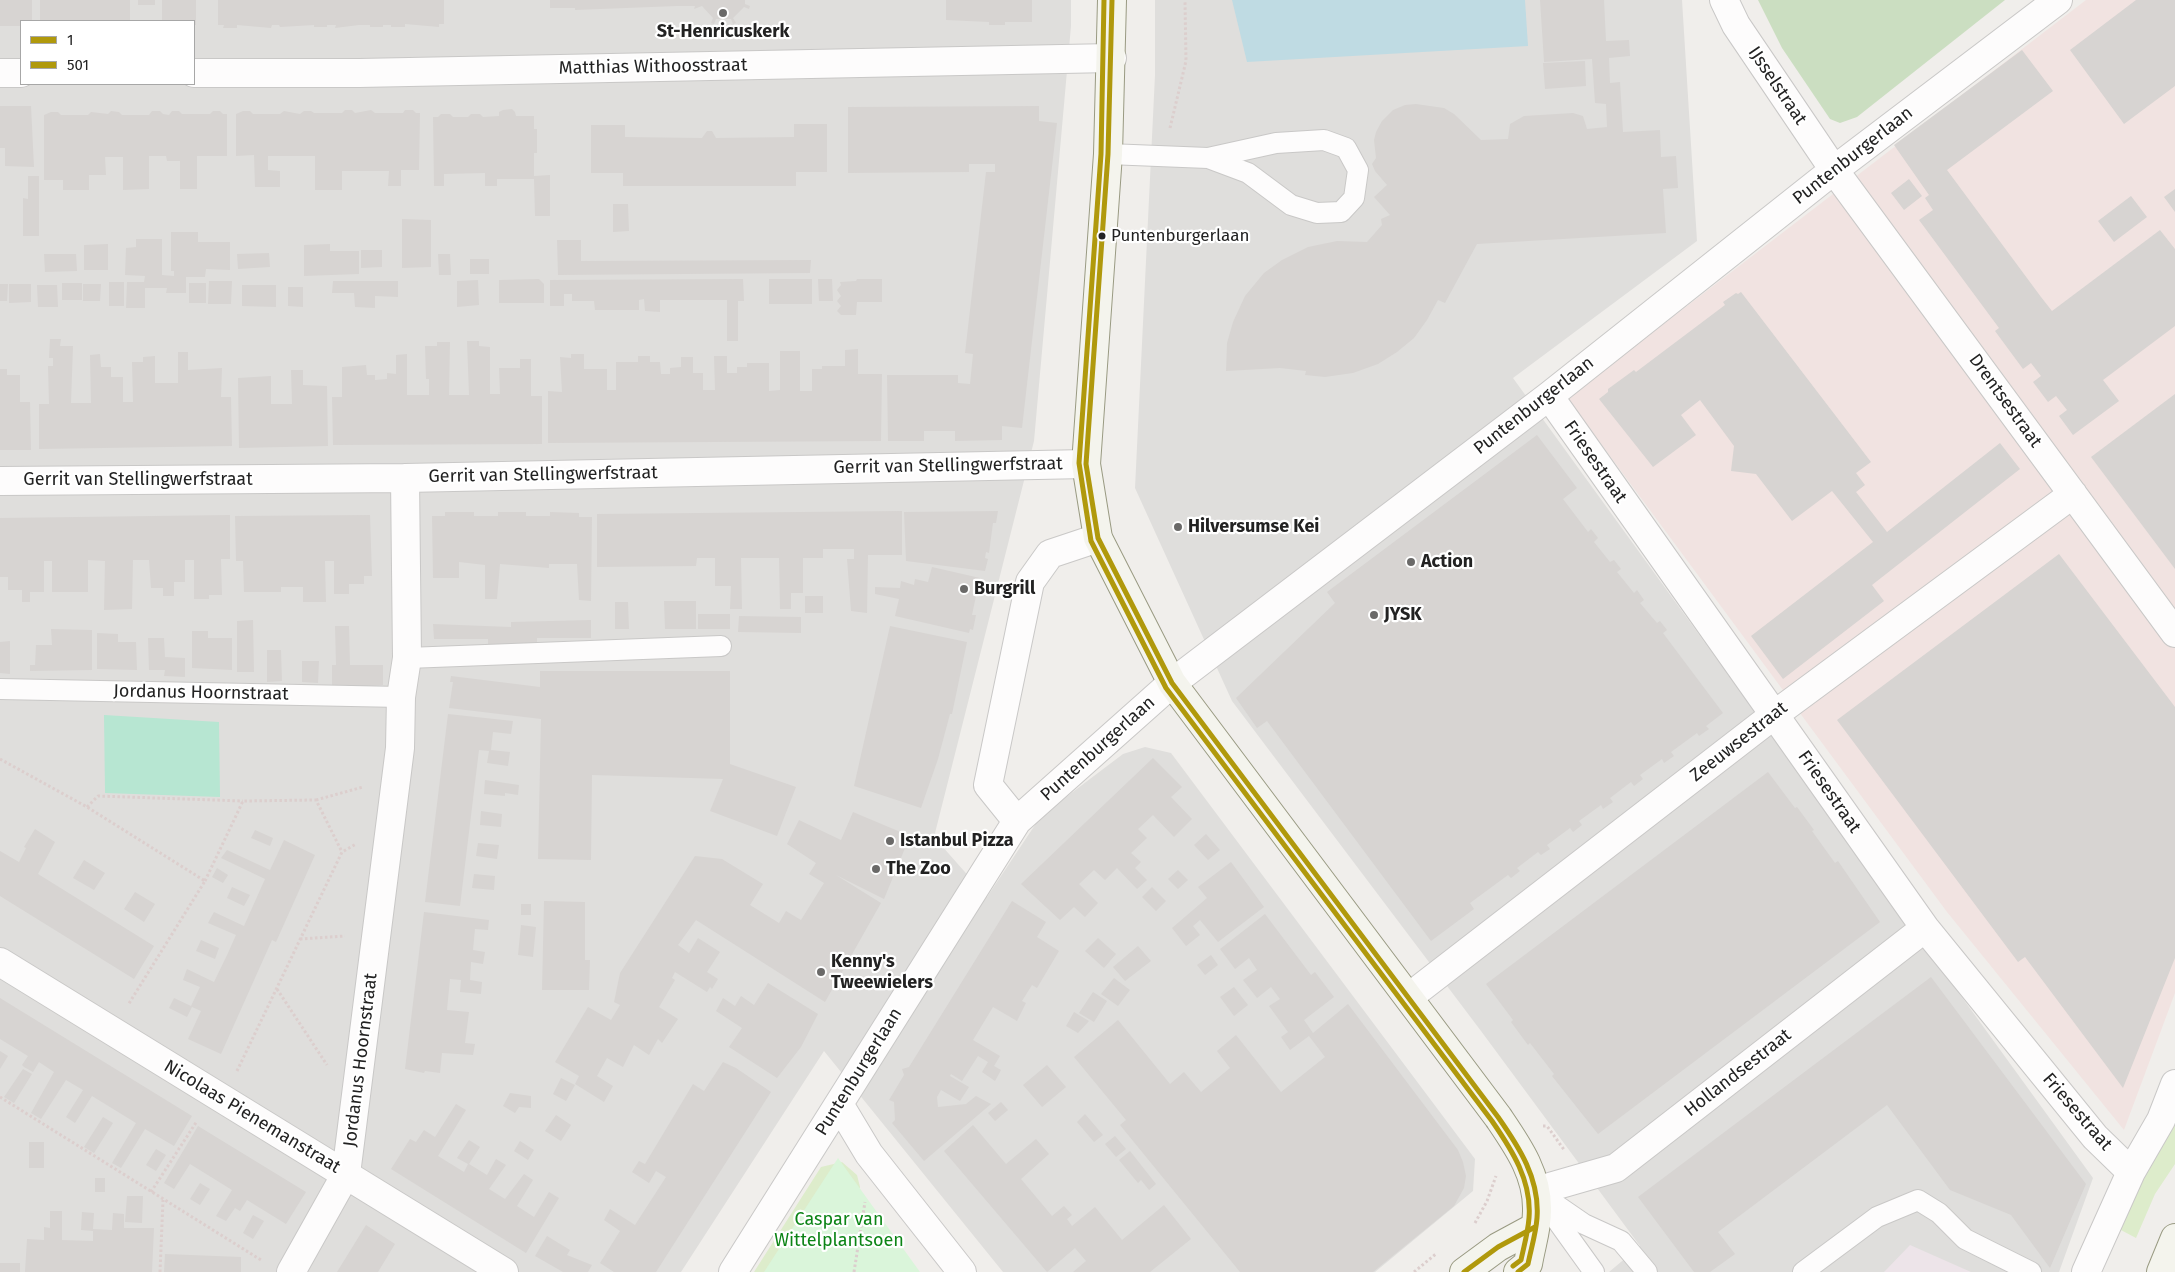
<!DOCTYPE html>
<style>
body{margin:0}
#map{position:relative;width:2175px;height:1272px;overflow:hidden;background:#f0eeeb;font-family:"Fira Sans",sans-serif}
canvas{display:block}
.legend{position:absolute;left:20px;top:20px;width:175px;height:65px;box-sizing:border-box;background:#fff;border:1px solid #a7a7a7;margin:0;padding:6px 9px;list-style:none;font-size:15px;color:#222}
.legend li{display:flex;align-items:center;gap:10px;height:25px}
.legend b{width:25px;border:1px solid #a7a7a7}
</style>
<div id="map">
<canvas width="2175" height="1272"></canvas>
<ul class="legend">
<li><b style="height:6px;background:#b0990c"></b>1</li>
<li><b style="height:6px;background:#b0990c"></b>501</li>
</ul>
</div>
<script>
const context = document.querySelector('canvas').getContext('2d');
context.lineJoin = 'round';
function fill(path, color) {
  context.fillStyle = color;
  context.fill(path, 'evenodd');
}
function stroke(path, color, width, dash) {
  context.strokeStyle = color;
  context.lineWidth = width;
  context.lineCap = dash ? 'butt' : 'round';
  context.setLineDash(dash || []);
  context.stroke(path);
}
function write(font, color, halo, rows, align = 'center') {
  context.font = font + ' "Fira Sans",sans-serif';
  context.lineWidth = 4.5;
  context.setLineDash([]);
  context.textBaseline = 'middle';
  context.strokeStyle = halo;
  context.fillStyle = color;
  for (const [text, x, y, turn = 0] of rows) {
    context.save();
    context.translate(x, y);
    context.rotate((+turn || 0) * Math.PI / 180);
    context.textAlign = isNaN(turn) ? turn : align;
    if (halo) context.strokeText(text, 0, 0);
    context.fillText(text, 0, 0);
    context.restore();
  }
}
fill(new Path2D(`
 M0,0H1071V26L1034,441L934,837L987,897L1041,816L1123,754L1145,747L1171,753L1475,1159L1473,1191L1375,1272H1003L824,1051L681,1272H0ZM21,21H194V84H21Z
 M1155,0H1682L1697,241L1513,378L2093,1178L2059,1272H1609L1640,1246L1481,1031L1232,701L1135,488L1155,75Z`), '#dfdedc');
fill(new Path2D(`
 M2086,0H2175V993L2124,1130L1947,912L1567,398Z`), '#f1e3e1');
fill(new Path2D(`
 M1910,1245L1971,1272H1884Z`), '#ede4e9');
fill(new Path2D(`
 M2175,1110V1164L2155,1194L2136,1238L2119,1229Z
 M842,1162L857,1175L860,1187L846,1272H754L821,1167Z`), '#ddeccb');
fill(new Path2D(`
 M1758,0H2005L1857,117L1840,123L1830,119L1782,48Z`), '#cbdec1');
fill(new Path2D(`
 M838,1158L920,1272H764Z`), '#daf5da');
fill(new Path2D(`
 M104,715L219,722L220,797L105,793Z`), '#b7e6d2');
fill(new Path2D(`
 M1232,0H1525L1528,46L1247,62Z`), '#bfdbe3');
fill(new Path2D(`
 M0,0H32V21H21V26H0Z
 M40,0H130V21H40Z
 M138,0H155V5H138Z
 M162,0H196V25H194V21H162Z
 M218,0H444V24H439V27L405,24V27H391V25H383V27H370V25H359L335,28L336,25H327V27H314V25L280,27L279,25H272L271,28L237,25V28H223L224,25H218Z
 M550,0H745V4L750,6L749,9L744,7L733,18L736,23L733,24L731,19H716L714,24L711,23L713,18L702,6L694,9L695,6H677L575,10V8H550Z
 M946,0H1032V22H1005V25H989V22L946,20Z
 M1540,0H1604L1606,41L1629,40L1630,56L1609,58L1610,83L1620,82L1623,132L1660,130L1661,157L1676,156L1678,188L1663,189L1666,233L1477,244L1445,303L1438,300L1427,320L1414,338L1397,352L1378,364L1353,373L1325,377L1305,375L1306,371L1280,368L1226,371L1227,343L1233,322L1245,296L1264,273L1282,260L1308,247L1337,241L1367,242L1382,225L1381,219L1390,215L1374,197L1387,185L1375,171L1372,164L1376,158L1374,140L1376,132L1382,121L1393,110L1405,105L1416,104L1444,108L1454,114L1481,140L1508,139L1510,124L1524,116L1573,113L1583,116L1587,129L1607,127L1606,104L1595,103L1592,59L1544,62Z
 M2136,0H2175V86L2124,124L2070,50Z
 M2022,50L2053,91L1947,170L2041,297L2052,311L2160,230L2175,249V326L2103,380L2119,401L2073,435L2059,416L2067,410L2056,396L2048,402L2033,382L2041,376L2031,363L2023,369L1995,331L1999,328L1919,220L1933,210L1925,198L1929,195L1894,145Z
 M1585,61L1586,86L1545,89L1543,63Z
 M0,106H31L34,167L5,166V148H0Z
 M1039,106V121L1057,123L1022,428L1002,426V440L955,441V431H924V441H888L887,375H958V383L970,384L973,354L965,353L986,172H995V164H969V172L848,173V107Z
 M512,109L515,112L516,116H534V129H537V153H534V176L550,175V216H535L534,179H497V186H485V173L444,174V186H434L433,117H438L441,114H450L453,117H468L471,114H480L483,117L499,116V112L503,110Z
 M345,110H352L355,113L371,110L375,113H403L405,110H413L416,113H420L419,170H401V186H388L389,171H342V190H315V156H268V170L280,171V187H255L254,155L236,156V114L243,111H250L253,114H280L284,111L300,114L304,111H311L314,113H342Z
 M111,111L119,112L122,115H149L152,111H160L163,114L169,115L172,111H179L182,114H210L213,111H220L223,114H227V156H197V189H180V161H167L166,156H149V189L123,190V157H105L106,175H89V190H63V180H44V115L51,112H58L61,115H88L91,112L108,114Z
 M794,124H827V172H796V186H623V173H591V125H625V137L702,138L707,131H712L716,138L794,137Z
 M28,176H39V236H23V198L28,199Z
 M1909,179L1922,196L1904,210L1891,193Z
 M2175,189V212L2164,197Z
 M2131,196L2147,217L2114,242L2098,221Z
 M613,204H628L629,231L613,232Z
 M402,219L431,220V267L402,268Z
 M171,232H198V242H230V270L206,269L205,277H186V293H166L167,288H145V308H126L127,282H144L145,276L125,275L126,248L136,247V239H162V275L174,276V271H171Z
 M557,240H581V261L811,260L810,273L558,275Z
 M108,244V270H84V245Z
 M330,244V251H359V274L304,276V245Z
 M361,250H382V267L361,268Z
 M269,253L270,267L238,269L237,254Z
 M44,254H76L77,271L45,272Z
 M438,254H450L451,275H439Z
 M470,259H489V274H470Z
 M539,279L544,284V303H499V280Z
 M743,279L744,301H738V341H727V300H660V312L645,311L644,299L639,300V310H595L594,301H572V294H564V306H550V280Z
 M769,279H812V304H769Z
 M818,279H832L833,301H819Z
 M857,279H882V302H857L856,315H841L837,311L841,306L837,301L841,296L837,290L841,285L840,282L856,281Z
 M478,280L479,305L457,307V281Z
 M209,281H232L231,304H208Z
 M333,281H398V297L375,296V308L355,307L354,293H332Z
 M109,282H124V306H109Z
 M62,283H82V300H62Z
 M189,283H206V303H189Z
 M0,284H8L7,301H0Z
 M9,284H31V302L9,303Z
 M83,284H101L100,301H83Z
 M37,285H57L58,307H38Z
 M242,285H276V307L242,306Z
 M288,287H303V307L288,306Z
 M1741,292L1871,462L1856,473L1865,485L1856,492L1887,532L2000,443L2020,469L1872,585L1884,601L1783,679L1751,636L1873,542L1832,491L1792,521L1756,474L1731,471L1734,446L1700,400L1681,415L1696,435L1653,467L1599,399L1608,392V389L1634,370L1636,372L1725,305L1723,302L1736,293L1738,294Z
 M50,339H61L60,346H73L71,403H91L90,355L100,354L101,367H111V377H123V402H133L132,362H143V357L155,356V383H178V352H188V370L222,368L221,397H231L232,446L39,449V404H49L48,366H53V358H49Z
 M467,341H479V346L490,347V394H500L499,368H520V359H531V396H542V444L333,445L332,397H342V367L366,365L367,375H375V380L387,379V373L396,374V355L407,354V395H429V379H426L425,346H437V342H450L449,395H469Z
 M858,349V374H882L881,441L548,443V391L562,392L560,357L571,358V354H584V369H607V390H616V362H638V356H650V362H660L661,374H670V368L681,367V357H693V373H703V390H715L714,356H727V373H737V367H747V363H769V391L780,390V351H800V391H812V369H822V366H845V350Z
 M0,369H7V375H20V402H30L31,450H0Z
 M291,370H303V385L327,386L328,446L239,448L238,378L271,376V404H292Z
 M2175,394V569L2091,457Z
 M1537,435L1577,488L1563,499L1588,532L1591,529L1598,538L1594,542L1610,562L1614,560L1621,569L1617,572L1634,593L1637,590L1644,600L1640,603L1657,623L1660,621L1667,630L1663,633L1723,713L1706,726L1709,729L1699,736L1697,733L1671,752L1674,756L1664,763L1662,759L1640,775L1643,779L1634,786L1631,782L1610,798L1613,802L1603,809L1601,805L1579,821L1582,825L1573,832L1570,828L1547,845L1550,849L1541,855L1538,852L1517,868L1520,871L1511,878L1508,875L1470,903L1474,909L1431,941L1267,721L1257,728L1236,698L1335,603L1327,592Z
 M902,511V555H868L867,613L851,611L847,559H854V549H823V558H803V593H791V609H780L779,558H741L742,609H730L731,586H715V558H697L696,566L597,567V514Z
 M998,511L996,523H993L989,553L986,552L985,558L988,559L985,571L906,561L904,512Z
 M445,512H474V516H498V512H526V516H550V512L579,513V517H592L591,601L579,600L577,564H549V568L500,564L497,599H485V565L459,562V578H433L432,516H445Z
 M230,515V559H221L222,595H209V599H194V560H185V582H174V596H163V588H151L149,560H133L132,609L104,610L105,561L88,560V592H52V561H44V592H30V602H22V590H8V577H0V518Z
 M370,515L372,576H364V584H349V594H334V561H325L326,602H303V587H281V592H244L243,561H236L235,516Z
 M2059,554L2175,707V958L2123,1088L2025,957L2018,962L1837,720Z
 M932,567L980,578L979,581L983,582L980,597L976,596L972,615H976L973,630L970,629L969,633L895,616L899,599L875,594V587L900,588L901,581L914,585L915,579L928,582Z
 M805,596H823V613H805Z
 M664,601H696V629H665Z
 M615,602H628L629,629H615Z
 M698,614H730V629H698Z
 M739,616L801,617V633L738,632Z
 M253,620L254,672H237V621Z
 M591,620V638H537V644L488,646V639H434L433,624L511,627V622Z
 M335,626H349L350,665H383V685L332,688V665H336Z
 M890,626L967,642L952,714H950L938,759L921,808L854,786Z
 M51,629L92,630V670L30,671V665H35L36,645H52Z
 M192,631H208V638H232V670L192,668Z
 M97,633L118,634V642H136L137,670L97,669Z
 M148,638H164L165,657L185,658V677L164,676L165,670H149Z
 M10,641V674L0,673V642Z
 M267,650H281L282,681L267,682Z
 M302,661H319L318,683L302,682Z
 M540,671H730V764L796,787L777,836L710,811L723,779L592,775L591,860L538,859L541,719L449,708L453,682H450L451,676L540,687Z
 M448,714L513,721L511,734L493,732L491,750L510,752L508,766L487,763L489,751L479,750L460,906L425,902Z
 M1153,758L1182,787L1171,797L1192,819L1174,837L1153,815L1138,829L1147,838L1131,853L1141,862L1135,868L1147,880L1137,889L1117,868L1105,880L1094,870L1079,884L1098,903L1085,917L1074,907L1060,920L1021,884Z
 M1768,772L1795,808L1797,807L1814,830L1812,831L1835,863L1838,861L1880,922L1598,1134L1552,1076L1554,1074L1530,1043L1528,1045L1511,1022L1513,1020L1486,984Z
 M485,780L519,785L518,795L505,793V796L484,794Z
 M481,811L502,814L501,827L480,825Z
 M853,812L910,836L884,899L836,875L881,903L825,1002L696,920L678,945L689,953L698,938L720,952L707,972L718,979L712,989L710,987L707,992L675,972L672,978L675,980L659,1007L678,1019L662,1043L658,1039L649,1055L634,1045L623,1067L607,1058L597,1076L613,1086L604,1102L575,1084L579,1076L555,1062L588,1007L611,1020L620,1005L614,1002L620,973L695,856L722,859L763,884L750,905L779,923L786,911L801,920L824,883L809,874L816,863L787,844L799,820L841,840Z
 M35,829L55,842L38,874L154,946L134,979L0,896V851L19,862L26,848L24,847Z
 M255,830L273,838L270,846L251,838Z
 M1206,834L1220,850L1208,860L1194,845Z
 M284,840L315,855L276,942L272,940L221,1054L188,1039L201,1011L192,1007L187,1017L169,1008L174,998L191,1006L200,987L183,980L187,969L214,982L228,953L236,935L208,923L214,912L244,926L265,879L221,858L227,850L270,870Z
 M478,843L499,845L497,859L476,856Z
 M84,860L105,873L94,890L73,878Z
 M1231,862L1264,907L1218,942L1200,920L1193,926L1200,935L1186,946L1172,928L1207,898L1198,887Z
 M217,868L228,875L223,883L212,877Z
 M1178,870L1188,880L1178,889L1168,879Z
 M474,874L495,876L494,890L472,888Z
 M232,887L250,895L244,906L227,898Z
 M1152,887L1166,901L1156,911L1142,897Z
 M135,892L155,904L144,922L124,909Z
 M544,901L585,902V960H590L589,990H542Z
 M1012,901L1046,922L1037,937L1059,951L1037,988L1032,985L1022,1001L1026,1003L1017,1021L993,1007L973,1040L1000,1056L994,1066L1001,1070L995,1081L982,1072L988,1062L978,1056L962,1081L951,1074L950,1076L969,1087L960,1101L941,1090L937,1097L938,1107L966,1104L976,1096L991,1104L924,1161L892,1123L895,1120L894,1102L889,1100L904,1075L902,1069L909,1067Z
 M521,904H531V915H521Z
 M424,912L489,920L488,930L475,929L473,950L485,952L483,964L471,962L470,980L482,982L481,994L460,992L461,980L450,979L447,1010L469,1012L465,1043L475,1044L473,1055L442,1053L440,1073L425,1071L424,1073L405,1069Z
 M1265,914L1311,975L1315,972L1334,997L1304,1020L1313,1033L1348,1004L1458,1150L1463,1162L1466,1176L1464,1188L1454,1206L1373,1272H1240L1120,1125L1126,1120L1074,1057L1118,1020L1170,1084L1184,1072L1201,1092L1230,1068L1217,1051L1236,1035L1281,1092L1325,1057L1309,1036L1290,1050L1281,1037L1288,1032L1269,1006L1280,999L1271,987L1257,998L1243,980L1257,970L1249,958L1235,969L1220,949Z
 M521,925L536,927L533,957L518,955Z
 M1098,938L1116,954L1104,968L1085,951Z
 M201,940L219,948L215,959L196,951Z
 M1138,946L1151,961L1125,981L1113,967Z
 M1211,955L1218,965L1205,975L1197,965Z
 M1931,977L2086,1184L2050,1268L2011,1215L1950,1190L1887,1105L1718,1232L1735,1254L1710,1272H1694L1638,1197Z
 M1114,978L1130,990L1118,1006L1101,994Z
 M768,983L818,1014L801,1047L777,1078L729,1047L742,1028L716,1011L723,998L735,1006L741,996L754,1005Z
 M1234,987L1248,1005L1234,1016L1220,997Z
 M1093,992L1107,1001L1094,1022L1079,1013Z
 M0,998L192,1116L174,1146L145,1129L121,1168L112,1163L136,1123L92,1096L75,1123L66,1117L83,1090L66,1080L41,1119L31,1113L54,1072L39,1062L33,1072L24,1067L22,1065L28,1056L0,1039Z
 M1074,1012L1089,1021L1078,1033L1066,1026Z
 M0,1051L8,1056L0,1069Z
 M723,1062L736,1068L771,1092L656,1272H614L600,1263L620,1231L604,1220L610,1209L635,1225L666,1177L656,1171L649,1183L632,1172L639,1161L645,1164L693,1084L704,1091Z
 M1047,1065L1066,1087L1042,1107L1023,1085Z
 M23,1069L32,1074L14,1103L4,1097Z
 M561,1078L575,1085L566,1101L553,1094Z
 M510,1093L531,1096V1108L519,1107L515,1113L503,1106Z
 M1001,1102L1008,1110L995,1121L988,1113Z
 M456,1104L466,1110L438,1156L464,1172L468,1164L457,1158L469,1140L480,1147L469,1164L487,1175L496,1159L506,1165L489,1189L505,1199L524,1174L533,1180L517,1206L534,1217L549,1192L559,1198L526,1253L391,1169L410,1139L416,1142L424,1130L435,1137Z
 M1085,1114L1103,1135L1094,1142L1077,1122Z
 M556,1115L571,1125L561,1141L545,1131Z
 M103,1117L113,1123L94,1153L84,1147Z
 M973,1125L1006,1164L1036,1139L1049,1154L1021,1179L1052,1216L1064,1206L1072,1215L1067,1219L1072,1226L1095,1207L1122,1240L1164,1205L1191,1239L1150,1272H1073L1086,1261L1075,1248L1047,1272L944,1151Z
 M198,1126L306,1192L286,1224L247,1200L240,1211L235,1208L226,1221L216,1216L232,1190L190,1164L174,1189L164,1183Z
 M1115,1136L1126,1149L1116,1157L1105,1144Z
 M520,1141L534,1150L528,1160L514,1151Z
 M29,1142H44V1168H29Z
 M156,1149L166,1155L156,1171L146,1165Z
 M1130,1151L1156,1184L1149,1190L1141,1180L1138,1183L1119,1160Z
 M95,1178H105V1192H95Z
 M200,1183L210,1189L200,1205L190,1199Z
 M127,1196H143L142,1223L125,1222Z
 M50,1211H62V1240L93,1241V1231L81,1230L82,1212L94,1213L93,1229L112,1230L113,1213L124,1214V1228H154L152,1272H25L27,1239L44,1240V1227L50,1228Z
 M253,1215L264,1221L253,1239L243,1233Z
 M366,1225L395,1244L378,1272H337Z
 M547,1236L570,1250L567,1255L592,1265L588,1272H563L535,1256Z
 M165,1254L241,1257V1272H164Z
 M0,1263H20V1272H0Z`), '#d7d4d2');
const lane = new Path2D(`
 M1108,154L1208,158L1248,173L1291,205L1317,213L1341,212L1354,198L1358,170L1346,148L1324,140L1276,143L1208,158
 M407,658L721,646
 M0,689L401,697
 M1536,1191L1584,1224L1621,1241L1647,1272
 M1543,1201L1594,1272
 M1803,1272L1877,1217L1918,1200L1939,1213L1965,1239L2031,1272`);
const street = new Path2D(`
 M1724,0L1736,25L1834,170L2175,633
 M0,73H21
 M194,73H359L1112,58
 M1549,396L1925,928L2095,1137L2131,1172
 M0,481L405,478L1086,464
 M1017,821L988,785L1030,582L1050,554L1098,538
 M0,962L504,1272
 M1409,997L1774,715L2073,494
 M839,1104L869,1154L962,1272
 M1536,1191L1616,1168L1925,928
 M291,1272L346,1174L400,748L401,697L407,658L405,478
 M733,1272L1017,821L1172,683L1549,396L1834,170L2058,0
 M2086,1272L2131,1172L2161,1120L2175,1084`);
const secondary = new Path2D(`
 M1112,0L1108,154L1086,464L1098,538L1172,683L1498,1117C1517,1145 1538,1174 1537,1211C1537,1228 1531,1246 1528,1264L1518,1272
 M1464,1272L1498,1247L1535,1227
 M2161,1272L2175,1238`);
stroke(lane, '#c9c8c7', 22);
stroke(street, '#c9c8c7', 30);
stroke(secondary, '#999a82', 30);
stroke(new Path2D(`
 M1170,128L1186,61L1185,0
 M0,759L87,807L205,881L128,1005
 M316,800L363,787
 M87,807L98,796L243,801
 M205,881L243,801L316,800L342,852
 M300,939L345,936
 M277,989L327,1065
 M237,1071L342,852L356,844
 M0,1097L261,1260
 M1543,1126H1547L1565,1151
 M151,1192L197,1121
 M1475,1223L1487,1201L1496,1176
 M160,1272L163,1200
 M854,1272L865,1202
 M1414,1272L1437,1253`), '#dccecd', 3, [2.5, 2.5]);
stroke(lane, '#fdfcfc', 20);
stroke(street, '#fdfcfc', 28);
stroke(secondary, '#f4f4ed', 28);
stroke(new Path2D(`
 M1112,0L1108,154L1086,464L1098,538L1172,683L1498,1117C1519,1147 1540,1179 1537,1218C1536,1233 1531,1249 1528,1264L1518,1272
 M1464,1272L1498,1247L1535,1227`), '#b0990c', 5);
stroke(new Path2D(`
 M1104,0L1101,154L1079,463L1091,541L1166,688L1492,1121C1512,1150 1532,1181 1529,1218C1528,1232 1524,1246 1521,1260L1513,1266`), '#b0990c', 5);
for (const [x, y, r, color] of [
 [723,13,5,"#6a6968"],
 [1102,236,4.5,"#222"],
 [1178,527,5,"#6a6968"],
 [1411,562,5,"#6a6968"],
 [964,589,5,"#6a6968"],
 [1374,615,5,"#6a6968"],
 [890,841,5,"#6a6968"],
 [876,869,5,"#6a6968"],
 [821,972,5,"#6a6968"]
]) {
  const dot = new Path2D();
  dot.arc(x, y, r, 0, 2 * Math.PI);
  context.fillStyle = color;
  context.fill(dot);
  stroke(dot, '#fff', 2);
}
write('17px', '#222', '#fff', [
 ["Puntenburgerlaan",1111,236]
], 'left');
write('bold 18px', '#222', '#fff', [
 ["St-Henricuskerk",723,32,"center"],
 ["Hilversumse Kei",1188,527],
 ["Action",1421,562],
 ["Burgrill",974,589],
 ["JYSK",1384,615],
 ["Istanbul Pizza",900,841],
 ["The Zoo",886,869],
 ["Kenny's",831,962],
 ["Tweewielers",831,983]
], 'left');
write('18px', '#222', '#fff', [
 ["Matthias Withoosstraat",653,67,-1],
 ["IJsselstraat",1777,86,56],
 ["Puntenburgerlaan",1853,156,-38],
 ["Drentsestraat",2005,401,54],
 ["Puntenburgerlaan",1534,406,-38],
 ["Friesestraat",1595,462,55],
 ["Gerrit van Stellingwerfstraat",948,466,-1],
 ["Gerrit van Stellingwerfstraat",543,475,-1],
 ["Gerrit van Stellingwerfstraat",138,480],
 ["Jordanus Hoornstraat",201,693,1],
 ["Zeeuwsestraat",1739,742,-38],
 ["Puntenburgerlaan",1098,749,-42],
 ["Friesestraat",1829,792,55],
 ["Jordanus Hoornstraat",361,1060,-83],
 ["Puntenburgerlaan",859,1072,-58],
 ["Hollandsestraat",1738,1073,-38],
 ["Friesestraat",2077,1112,49],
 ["Nicolaas Pienemanstraat",252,1117,31]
]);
write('18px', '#0c8416', '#fff', [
 ["Caspar van",839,1220],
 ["Wittelplantsoen",839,1241]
]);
</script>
